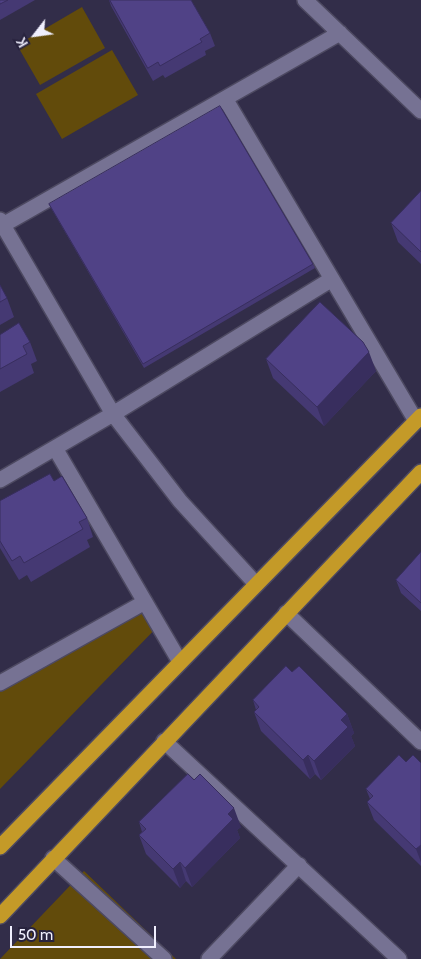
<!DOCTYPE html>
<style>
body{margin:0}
#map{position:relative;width:421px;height:959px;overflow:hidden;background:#322d49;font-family:Cabin,sans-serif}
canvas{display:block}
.north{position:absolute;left:10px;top:10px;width:50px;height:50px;-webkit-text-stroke:4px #28233e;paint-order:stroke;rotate:240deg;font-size:14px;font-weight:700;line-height:20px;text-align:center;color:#f0effe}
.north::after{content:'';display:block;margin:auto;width:18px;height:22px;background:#f0effe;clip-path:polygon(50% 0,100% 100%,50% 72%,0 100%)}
.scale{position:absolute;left:10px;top:926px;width:146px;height:22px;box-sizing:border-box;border:2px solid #f0effe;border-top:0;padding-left:6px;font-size:15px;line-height:18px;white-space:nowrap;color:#f0effe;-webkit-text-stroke:4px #28233e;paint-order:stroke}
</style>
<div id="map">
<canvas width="421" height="959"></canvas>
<div class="north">K</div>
<div class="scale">50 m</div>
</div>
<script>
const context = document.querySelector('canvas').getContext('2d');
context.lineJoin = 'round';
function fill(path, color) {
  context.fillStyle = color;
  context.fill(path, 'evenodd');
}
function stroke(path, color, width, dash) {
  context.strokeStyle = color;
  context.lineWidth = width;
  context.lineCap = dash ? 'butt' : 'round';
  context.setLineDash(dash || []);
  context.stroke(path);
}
fill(new Path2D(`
 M82,7L105,48L40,85L17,45Z
 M112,50L138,95L62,139L36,94Z
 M147,594L163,621L0,789V677Z
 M84,871L176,959H0Z`), '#624b0b');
const street = new Path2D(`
 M305,0L421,111
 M226,100L416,421
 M0,220L113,414L180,501L256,584
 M3,225L340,33
 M55,448L180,662
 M0,480L113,414L332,279
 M286,613L421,742
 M0,683L145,602
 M164,741L399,959
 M53,858L164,959
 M209,959L299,865`);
const highway = new Path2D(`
 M0,847L421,416
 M0,916L421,472`);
stroke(street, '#4d4961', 18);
stroke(highway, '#4d4961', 18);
stroke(street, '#767293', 15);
stroke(highway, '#c49a28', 15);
fill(new Path2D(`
 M0,0H35L0,20Z
 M109,0H191L210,33L215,46L205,51L206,55L165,78L163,75L153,81L111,6Z
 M421,191V264L398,242L391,223Z
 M49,204L313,264L315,268L144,368L51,208Z
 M0,285L7,298L14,317L0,325Z
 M0,335L30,342L37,361L31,364L34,373L0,392Z
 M266,359L376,371L324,426L273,378Z
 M54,481L87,518L93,537L87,540L90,547L31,582L27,575L19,580L0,548V501Z
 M421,552V611L401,593L396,580Z
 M292,672L347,714L354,733L351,736L355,746L321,780L315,774L310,779L261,731L254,712L256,710L253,700Z
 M406,762L421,763V866L374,820L367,802L370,799L366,789Z
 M139,822L241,827L237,830L240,838L192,887L186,881L180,888L146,854L139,835L142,832Z`), '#453973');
fill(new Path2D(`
 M369,352L376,371L324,426L317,407Z
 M347,714L354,733L351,736L355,746L321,780L314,761L341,720Z
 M308,755L315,774L310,779L303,760Z
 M234,808L241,827L237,830L240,838L192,887L185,868L228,814Z
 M421,845V862L416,849Z
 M180,862L186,881L180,888L173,869Z`), '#382e5e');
const building = new Path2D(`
 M0,0H8L0,4Z
 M110,0H191L210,33L200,39L202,42L160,66L158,62L148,68Z
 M220,106L313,264L143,364L49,204Z
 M421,191V252L391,223Z
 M0,285L7,298L0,302Z
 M320,302L363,342L369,352L317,407L266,359Z
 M19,323L30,342L23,346L27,354L0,369V335Z
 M50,474L54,481L62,476L87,518L79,522L83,529L24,563L20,556L12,561L0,541V501Z
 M421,552V603L396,580Z
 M286,666L292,672L299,666L347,714L341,720L348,727L314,761L308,755L303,760L254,712L259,707L253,700Z
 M399,755L406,762L413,755L421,763V845L416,849L367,802L373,796L366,789Z
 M188,774L194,780L200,774L234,808L228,814L233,819L185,868L180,862L173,869L139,835L146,829L139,822Z`);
fill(building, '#504286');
stroke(building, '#382e5e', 1);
</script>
